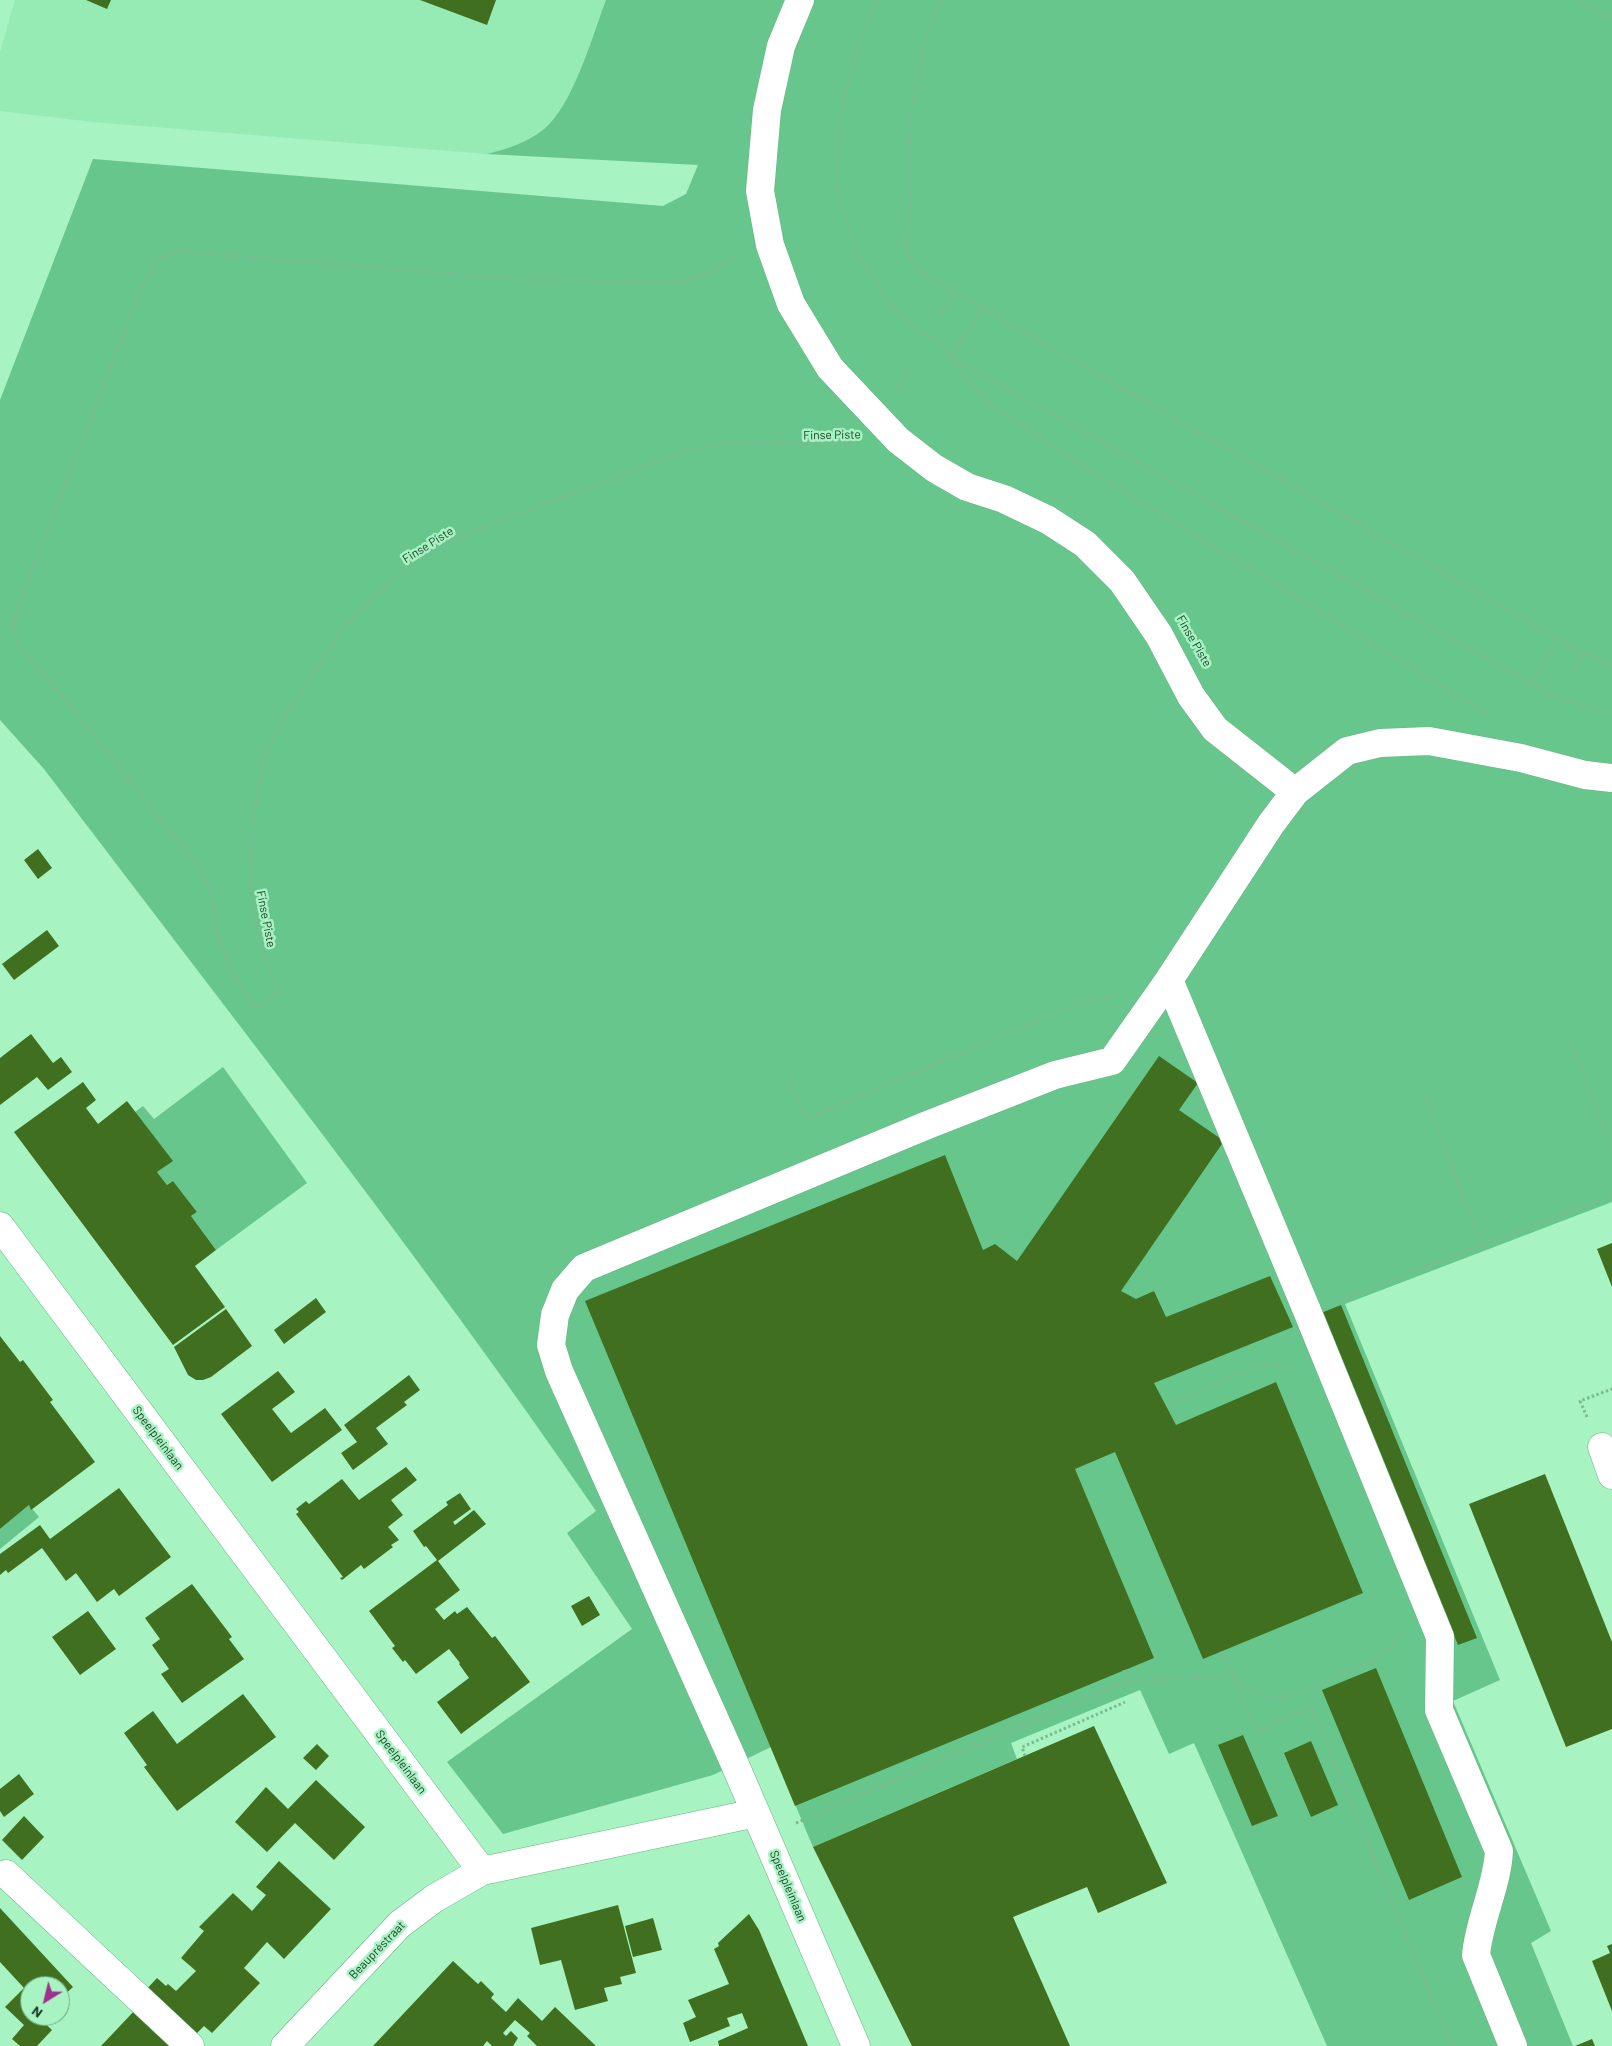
<!DOCTYPE html>
<meta charset="utf-8">
<style>
body{margin:0}
#map{position:relative;width:1612px;height:2046px;overflow:hidden;background:#a7f3c1;font-family:Barlow,sans-serif}
canvas{display:block}
.north{position:absolute;left:20px;top:1976px;width:50px;height:50px;box-sizing:border-box;background:#a7f3c1;border:1px solid #6fa983;border-radius:50%;rotate:216deg;font-size:14px;font-weight:700;line-height:20px;text-align:center;color:#1b3a27}
.north::after{content:'';display:block;margin:auto;width:18px;height:22px;background:#a0308e;clip-path:polygon(50% 0,100% 100%,50% 72%,0 100%)}
</style>
<div id="map">
<canvas width="1612" height="2046"></canvas>
<div class="north">N</div>
</div>
<script>
const context = document.querySelector('canvas').getContext('2d');
context.lineJoin = 'round';
function fill(path, color) {
  context.fillStyle = color;
  context.fill(path, 'evenodd');
}
function stroke(path, color, width, dash) {
  context.strokeStyle = color;
  context.lineWidth = width;
  context.lineCap = dash ? 'butt' : 'round';
  context.setLineDash(dash || []);
  context.stroke(path);
}
function write(font, color, halo, rows, align = 'center') {
  context.font = font + ' Barlow,sans-serif';
  context.lineWidth = 5;
  context.setLineDash([]);
  context.textBaseline = 'middle';
  context.strokeStyle = halo;
  context.fillStyle = color;
  for (const [text, x, y, turn = 0] of rows) {
    context.save();
    context.translate(x, y);
    context.rotate((+turn || 0) * Math.PI / 180);
    context.textAlign = isNaN(turn) ? turn : align;
    if (halo) context.strokeText(text, 0, 0);
    context.fillText(text, 0, 0);
    context.restore();
  }
}
fill(new Path2D(`
 M15,0H768L545,157L487,154L93,122L0,111V52Z`), '#96eab4');
fill(new Path2D(`
 M606,0H1612V1202L1345,1304L1500,1680L1453,1701L1551,1931L1531,1943L1573,2046H1327L1194,1743L1169,1754L1140,1690L1011,1743L1017,1759L813,1847L771,1747L713,1775L503,1834L447,1762L632,1629L567,1533L596,1511C422,1257 230,1015 44,769L0,720V400L93,159L663,206L686,194L698,165L487,154C507,149 526,143 543,130C573,106 592,37 606,0Z
 M223,1067L307,1183L216,1250L191,1216L197,1212L173,1181L167,1185L157,1172L172,1161L135,1112L143,1106L154,1119Z
 M29,1505L39,1517L0,1549V1529Z`), '#67c68c');
fill(new Path2D(`
 M86,0H111L107,9Z
 M420,0H496L487,25Z
 M38,849L52,868L38,879L24,860Z
 M47,930L59,946L14,980L2,964Z
 M31,1034L53,1063L61,1057L72,1072L48,1090L37,1077L0,1105V1058Z
 M1159,1056L1198,1083L1179,1110L1224,1141L1121,1291L1136,1299L1154,1291L1166,1317L1270,1276L1293,1327L1154,1383L1176,1425L1276,1382L1363,1593L1203,1659L1115,1452L1075,1469L1154,1658L795,1806L585,1301L945,1155L983,1250L995,1244L1017,1261Z
 M83,1082L96,1100L86,1108L98,1124L127,1101L173,1161L157,1172L167,1185L173,1181L197,1212L191,1216L216,1250L195,1266L225,1307L173,1345L14,1132Z
 M1612,1243V1287L1597,1249Z
 M316,1298L326,1312L284,1344L274,1330Z
 M1341,1305L1477,1638L1458,1645L1321,1313Z
 M226,1309L252,1346L211,1377L203,1380H196L188,1375L174,1347Z
 M0,1336L20,1362L23,1360L53,1400L50,1402L95,1462L31,1510L29,1505L0,1529Z
 M278,1371L295,1392L272,1409L291,1433L325,1408L342,1430L272,1482L221,1414Z
 M409,1375L420,1390L404,1402L407,1405L376,1428L388,1444L353,1470L341,1453L357,1442L344,1425Z
 M406,1467L417,1480L391,1500L403,1515L388,1527L399,1540L391,1545L393,1547L364,1569L361,1565L342,1580L340,1578L343,1577L296,1514L299,1512L296,1509L306,1501L309,1504L342,1479L359,1500Z
 M1545,1474L1612,1642V1729L1566,1747L1469,1504Z
 M119,1488L171,1557L119,1596L114,1589L97,1602L76,1573L66,1581L42,1548L8,1573L6,1570L0,1575V1554L40,1525L50,1539Z
 M460,1493L471,1509L453,1522L455,1525L474,1510L486,1524L438,1561L460,1590L435,1609L444,1620L455,1611L457,1614L467,1607L492,1638L495,1636L530,1682L461,1734L437,1702L469,1678L459,1664L460,1663L449,1649L416,1674L405,1660L403,1662L392,1648L395,1646L369,1611L437,1560L426,1546L424,1547L413,1531L448,1505L446,1502Z
 M192,1584L232,1637L229,1639L244,1659L182,1703L161,1674L169,1669L152,1645L160,1639L145,1618Z
 M589,1596L600,1615L582,1626L571,1606Z
 M88,1611L116,1649L80,1675L52,1637Z
 M1376,1668L1462,1877L1409,1900L1322,1690Z
 M243,1694L276,1737L177,1811L144,1767L147,1765L124,1733L153,1711L177,1744Z
 M1094,1726L1167,1883L1098,1913L1087,1887L1013,1917L1070,2046H912L813,1847Z
 M1243,1735L1278,1816L1252,1826L1218,1745Z
 M1311,1741L1338,1805L1311,1817L1284,1753Z
 M317,1744L329,1756L316,1770L303,1758Z
 M19,1774L34,1794L4,1817L0,1811V1789Z
 M316,1780L365,1827L334,1860L295,1823L267,1852L235,1822L266,1787L288,1809Z
 M24,1816L44,1837L22,1860L2,1840Z
 M279,1861L331,1909L284,1959L267,1942L244,1968L260,1983L212,2033L204,2026L192,2038L143,1993L157,1978L166,1986L168,1984L176,1991L196,1971L181,1958L204,1931L199,1927L233,1893L252,1911L266,1895L256,1887Z
 M618,1905L636,1973L620,1977L622,1984L604,1988L608,2001L575,2010L561,1960L540,1965L531,1928Z
 M0,1908L73,1987L60,1999V1986H30V2016H37L52,2030L37,2046H20L12,2039L24,2025L5,2007L24,1988L0,1962Z
 M749,1914L759,1930L808,2046H719L718,2041L748,2028L742,2013L727,2018L730,2026L690,2042L683,2023L696,2017L688,2000L729,1984L714,1949L719,1946L718,1943Z
 M653,1918L662,1950L633,1957L625,1926Z
 M1612,1944V2011L1592,1961L1610,1953L1607,1946Z
 M453,1961L478,1984L481,1981L494,1994L491,1998L506,2012L518,1998L542,2021L555,2007L596,2046H537L527,2036L530,2033L515,2020L503,2033L506,2036L511,2031L518,2038L513,2046H492L487,2041L483,2046H373Z
 M137,2008L176,2046H101Z
 M1592,2039L1595,2046H1575Z`), '#40701f');
const minor = new Path2D(`
 M800,0L781,46L767,110L760,191L770,245L791,304L830,368L898,440L934,468L967,487L1004,499L1048,520L1085,544L1122,581L1159,635L1191,696L1215,729L1295,792
 M0,1226L482,1871
 M1602,1447L1612,1475
 M6,1874L190,2046
 M285,2046L400,1924L435,1898L482,1871L756,1813
 M856,2046L733,1760L559,1371L551,1345L555,1315L565,1290L584,1268L925,1126L1055,1075L1112,1061L1169,980
 M1513,2046L1476,1955C1479,1920 1497,1887 1499,1851L1439,1710L1440,1637L1308,1313L1169,980L1271,824L1295,792L1347,751L1380,743L1429,741L1521,758L1585,775L1612,778`);
stroke(minor, '#69b485', 29);
stroke(new Path2D(`
 M877,0L862,33L841,110L836,186L856,251L892,308L935,341L951,357L968,382L990,403L1068,457L1491,716
 M940,0L925,37L909,123L910,201L907,252L916,268L932,279L1583,653L1612,665
 M1578,0L1612,19
 M737,254L712,272L680,282H633L503,278L177,251L158,258L141,288L15,614L13,627L18,642L194,860L211,888L216,930L233,975L255,1007L278,993L260,943L250,880L253,818L264,757L287,712L342,631L376,595L414,562L451,539L686,451L727,443L854,444
 M940,315L954,291
 M951,357L983,308
 M952,358L1531,683L1562,699L1612,713
 M897,389L909,368
 M1573,670L1583,653
 M1531,683L1558,638
 M1571,1040L1612,1150
 M788,1079L806,1119L1075,1005L1117,994
 M1425,1096L1482,1245
 M1340,1300L1612,1195
 M1166,1405L1254,1367L1271,1364L1294,1369
 M1587,1417L1580,1401L1612,1389
 M1220,1652C1235,1683 1258,1706 1296,1694C1311,1689 1327,1681 1342,1674C1365,1664 1387,1656 1401,1634
 M1124,1670L1126,1681
 M1304,1690L1452,2046
 M1025,1756L1022,1747L1125,1702
 M796,1823L1126,1681L1233,1676L1257,1732L1311,1707`), '#7cbb92', 3, [2.5, 2.5]);
stroke(minor, '#fff', 28);
write('12px', '#1b3a27', '#a7f3c1', [
 ["Finse Piste",832,435,-1],
 ["Finse Piste",428,545,-32],
 ["Finse Piste",1194,641,60],
 ["Finse Piste",266,919,79],
 ["Speelpleinlaan",158,1438,53],
 ["Speelpleinlaan",401,1762,53],
 ["Speelpleinlaan",788,1886,67],
 ["Beaupréstraat",377,1950,-46]
]);
</script>
